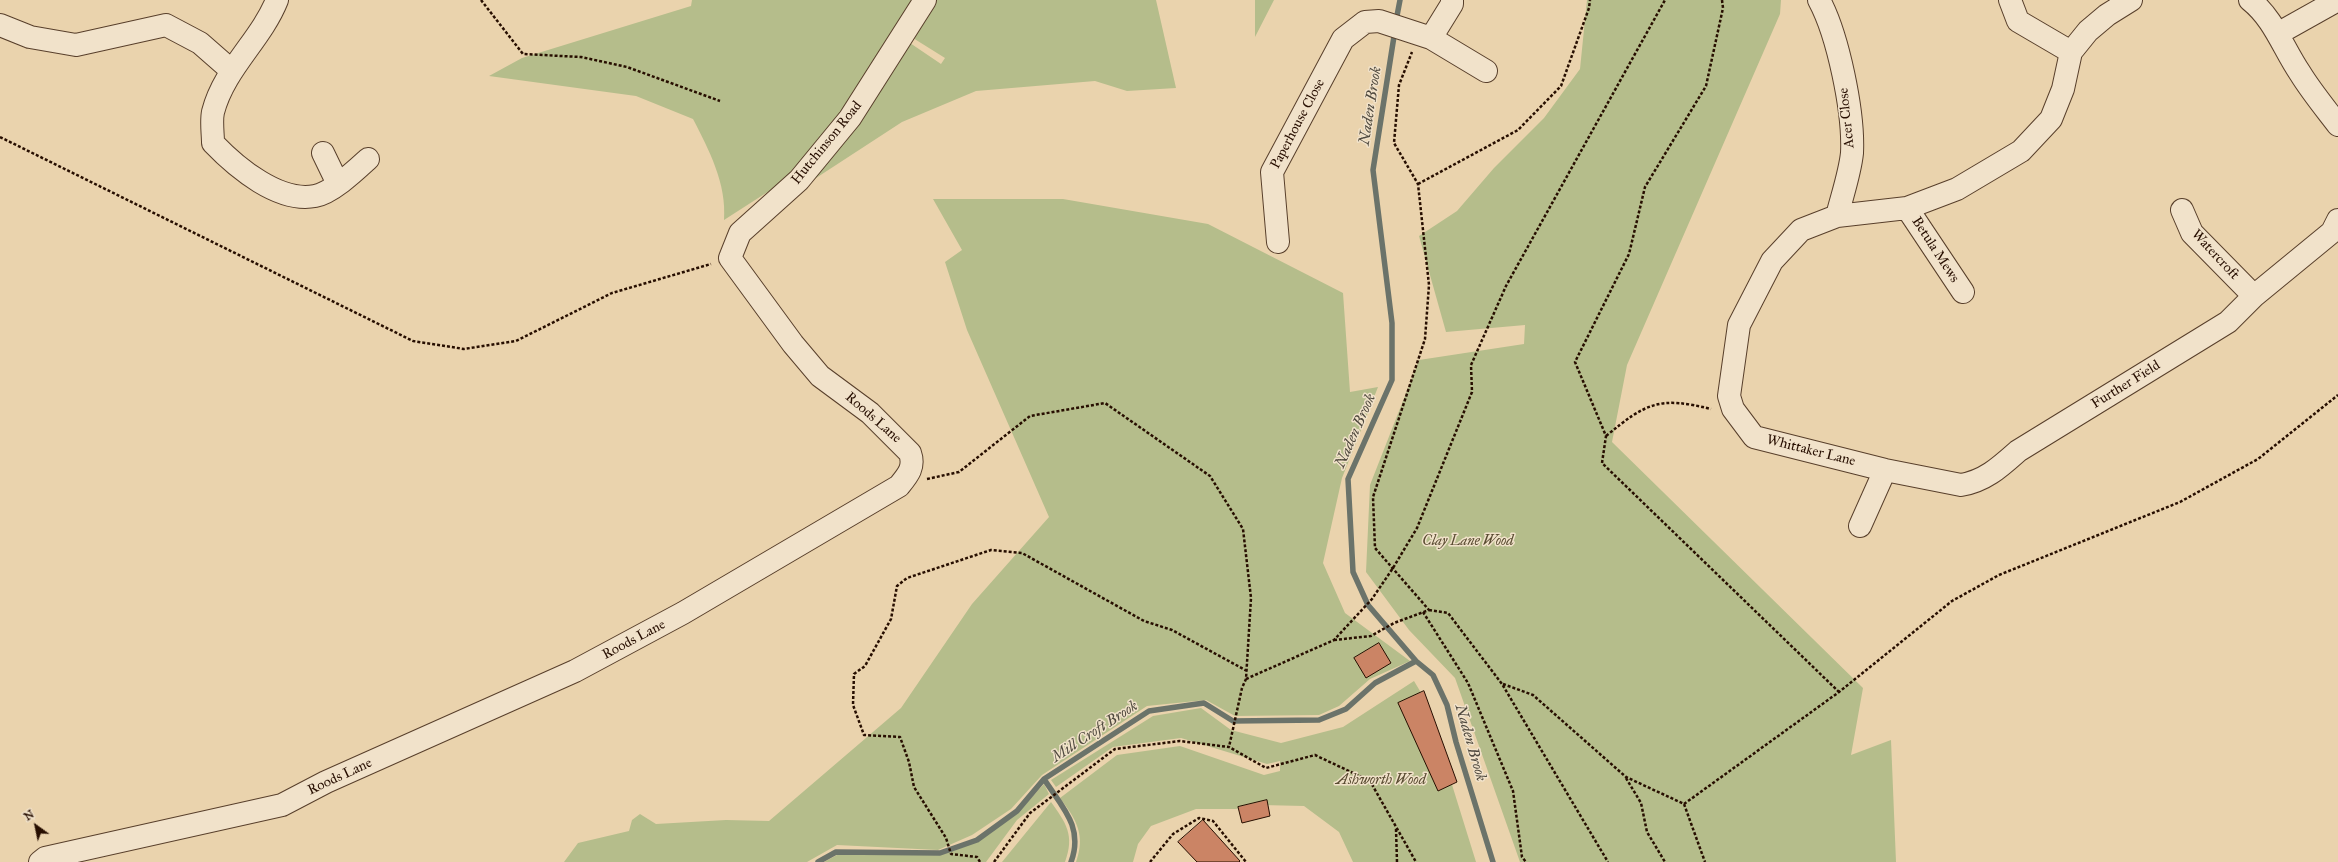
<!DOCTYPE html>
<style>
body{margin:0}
#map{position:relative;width:2338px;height:862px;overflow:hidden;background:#ead3ad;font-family:"IM FELL Great Primer",serif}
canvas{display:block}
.north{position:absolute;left:16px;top:806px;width:40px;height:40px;-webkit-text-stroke:3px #f1e2ca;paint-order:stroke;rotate:327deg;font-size:11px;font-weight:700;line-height:16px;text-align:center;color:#270e00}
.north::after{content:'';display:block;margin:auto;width:14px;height:18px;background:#270e00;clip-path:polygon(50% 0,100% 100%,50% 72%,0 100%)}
</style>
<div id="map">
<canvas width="2338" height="862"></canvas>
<div class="north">N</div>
</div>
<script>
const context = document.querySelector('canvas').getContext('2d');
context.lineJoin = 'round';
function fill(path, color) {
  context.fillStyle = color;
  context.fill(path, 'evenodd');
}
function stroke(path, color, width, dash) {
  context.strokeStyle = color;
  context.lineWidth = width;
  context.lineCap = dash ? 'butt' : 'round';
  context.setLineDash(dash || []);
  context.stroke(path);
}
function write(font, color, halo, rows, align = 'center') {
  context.font = font + ' "IM FELL Great Primer",serif';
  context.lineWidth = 3;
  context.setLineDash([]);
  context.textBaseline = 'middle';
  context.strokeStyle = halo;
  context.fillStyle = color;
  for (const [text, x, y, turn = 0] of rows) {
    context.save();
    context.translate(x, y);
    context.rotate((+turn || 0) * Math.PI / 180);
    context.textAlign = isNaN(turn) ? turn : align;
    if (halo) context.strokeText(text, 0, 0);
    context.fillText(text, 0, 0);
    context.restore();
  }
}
fill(new Path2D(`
 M692,0H918L850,108L794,175L724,220C727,184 709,150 693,119L636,96L489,76L522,58L691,6Z
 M937,0H1156L1176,88L1127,91L1095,81L976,91L902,122L813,180L910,43L941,64L945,58L913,38Z
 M1255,0H1274L1255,37Z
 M1587,0H1781L1780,14L1627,365L1612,442L1863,688L1851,755L1891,740L1896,862H1520L1455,678L1409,630L1366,572L1370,485L1419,360L1524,344L1525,325L1446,332L1419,236L1457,211L1494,168L1544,118L1580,69Z
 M933,199H1063L1208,224L1343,293L1350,392L1378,387L1342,478L1323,563L1345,613L1410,661L1370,679L1339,706L1319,715L1235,716L1206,700L1147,706L1042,775L1011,809L972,835L938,850L837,845L807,862H564L578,843L629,831L632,820L640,814L656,824L726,820L769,821L901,708L972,604L1049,517L967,330L945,262L962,250Z
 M1414,681L1426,701L1476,862H1353L1339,832L1304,806L1262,805L1235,809H1196L1151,826L1138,844L1133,862H1076C1086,835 1076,819 1060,798L1117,755L1180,746L1264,775L1280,771V761L1267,764L1181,738L1113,747L1056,787L1051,780L1153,716L1201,708L1231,730L1281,743L1343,727Z
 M1044,784L1049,794L1017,820L986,862H824L837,855H940L978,841L1019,811Z
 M1051,802C1066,823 1075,835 1065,862H1002Z`), '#b5bd8b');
stroke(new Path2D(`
 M1396,21L1400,0
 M1395,30L1373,170L1392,323V380L1348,479L1353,572L1368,605L1416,661L1433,675L1447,705L1456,742L1493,862
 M1044,779C1062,807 1084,827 1071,862
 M818,862L836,852L940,853L977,840L1017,811L1044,779L1149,711L1204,703L1233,721L1319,720L1346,709L1375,683L1416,661`), '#6b736a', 5.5);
const building = new Path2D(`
 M1379,643L1391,663L1366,678L1354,658Z
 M1424,691L1457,782L1438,791L1398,703Z
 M1267,800L1270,816L1242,823L1238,807Z
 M1203,820L1240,861L1239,862H1197L1178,842Z`);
fill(building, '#cb8465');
stroke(building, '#270e00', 1);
const minor = new Path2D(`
 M277,0C261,40 224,69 213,112C211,121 213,134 213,143C237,168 279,203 315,196C332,193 356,170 368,159
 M1819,0C1838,35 1854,112 1852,153C1850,173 1842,196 1837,216
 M2010,0L2018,21L2071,52
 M2131,0L2107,15L2088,31L2071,52L2063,89L2051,119L2021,151L1957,189L1907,208L1837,216L1801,230L1772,261L1739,325L1729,396L1733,409L1754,437L1885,470L1961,485C1985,481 2000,467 2018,451L2228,322L2254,296L2332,232L2338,220
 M2250,0C2274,19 2283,48 2300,73C2311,91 2325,108 2338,125
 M0,25L30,37L76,45L166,25L200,43L232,71
 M2279,33L2338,0
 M1431,38L1452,4V0
 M323,153L338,184
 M1907,208L1963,292
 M2182,210L2192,233L2254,296
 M1278,242L1272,172L1343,39L1365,22L1379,21L1431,38L1486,71
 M1860,526L1885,470
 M40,862L45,858L282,805L326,782L575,671L683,613L899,486C908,475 915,467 910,453L870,413L820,376L793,344L730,258L740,233L799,180L850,118L925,0`);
stroke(minor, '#583f2b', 24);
stroke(new Path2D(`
 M481,0L523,54L581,57L627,67L720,101
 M1722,0L1723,8L1706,86L1645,187L1629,254L1575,362L1606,436L1602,463L1839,692
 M0,137L413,341L464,349L516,341L612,293L711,264
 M1418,184L1518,130L1561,86L1589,8L1590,0
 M1606,436C1646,403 1659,396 1711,409
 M927,479L959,472L1030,416L1105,403L1210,476L1243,529L1251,598L1246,679L1242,688L1229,747
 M1429,610L1448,613L1502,684L1608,862
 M1423,612L1468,683L1513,791L1522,857L1526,862
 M1334,640L1371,636L1394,623L1429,610L1375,548L1373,497L1425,339L1429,285L1418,184L1394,143L1399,85L1412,52
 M1246,679L1334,640L1372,599L1393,568L1417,528L1472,392L1471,365L1506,286L1665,0
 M1503,684L1533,695L1626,777L1684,804L1705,862
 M1626,778L1641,803L1647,832L1665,862
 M1684,804L1839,692L1952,601L1999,575L2180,502L2258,459L2338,395
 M1396,829L1397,862
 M980,862L977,857L951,854L946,838L914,787L909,762L900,737L864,735L853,705L854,674L865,666L891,619L897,586L907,578L991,550L1022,553L1144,621L1172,630L1247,671
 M994,862L1030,813L1115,749L1180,741L1229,747L1266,768L1315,755L1370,781L1416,862
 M1150,862L1173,834L1199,818L1213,821L1246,862`), '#270e00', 2.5, [3, 2]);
stroke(minor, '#f1e2ca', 22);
write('14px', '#270e00', '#f1e2ca', [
 ["Acer Close",1847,118,-96],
 ["Paperhouse Close",1298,124,-62],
 ["Hutchinson Road",827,143,-51],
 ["Betula Mews",1935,250,57],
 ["Watercroft",2215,255,47],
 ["Further Field",2126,385,-32],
 ["Roods Lane",873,418,41],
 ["Whittaker Lane",1811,451,14],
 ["Roods Lane",634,640,-28],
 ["Roods Lane",340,777,-25]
]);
write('italic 14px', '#594b31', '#f1e2ca', [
 ["Clay Lane Wood",1468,542],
 ["Ashworth Wood",1381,781]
]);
write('italic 15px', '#4f493e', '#f1e2ca', [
 ["Naden Brook",1371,106,-81],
 ["Naden Brook",1356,431,-66],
 ["Mill Croft Brook",1095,732,-33],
 ["Naden Brook",1470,743,74]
]);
</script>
